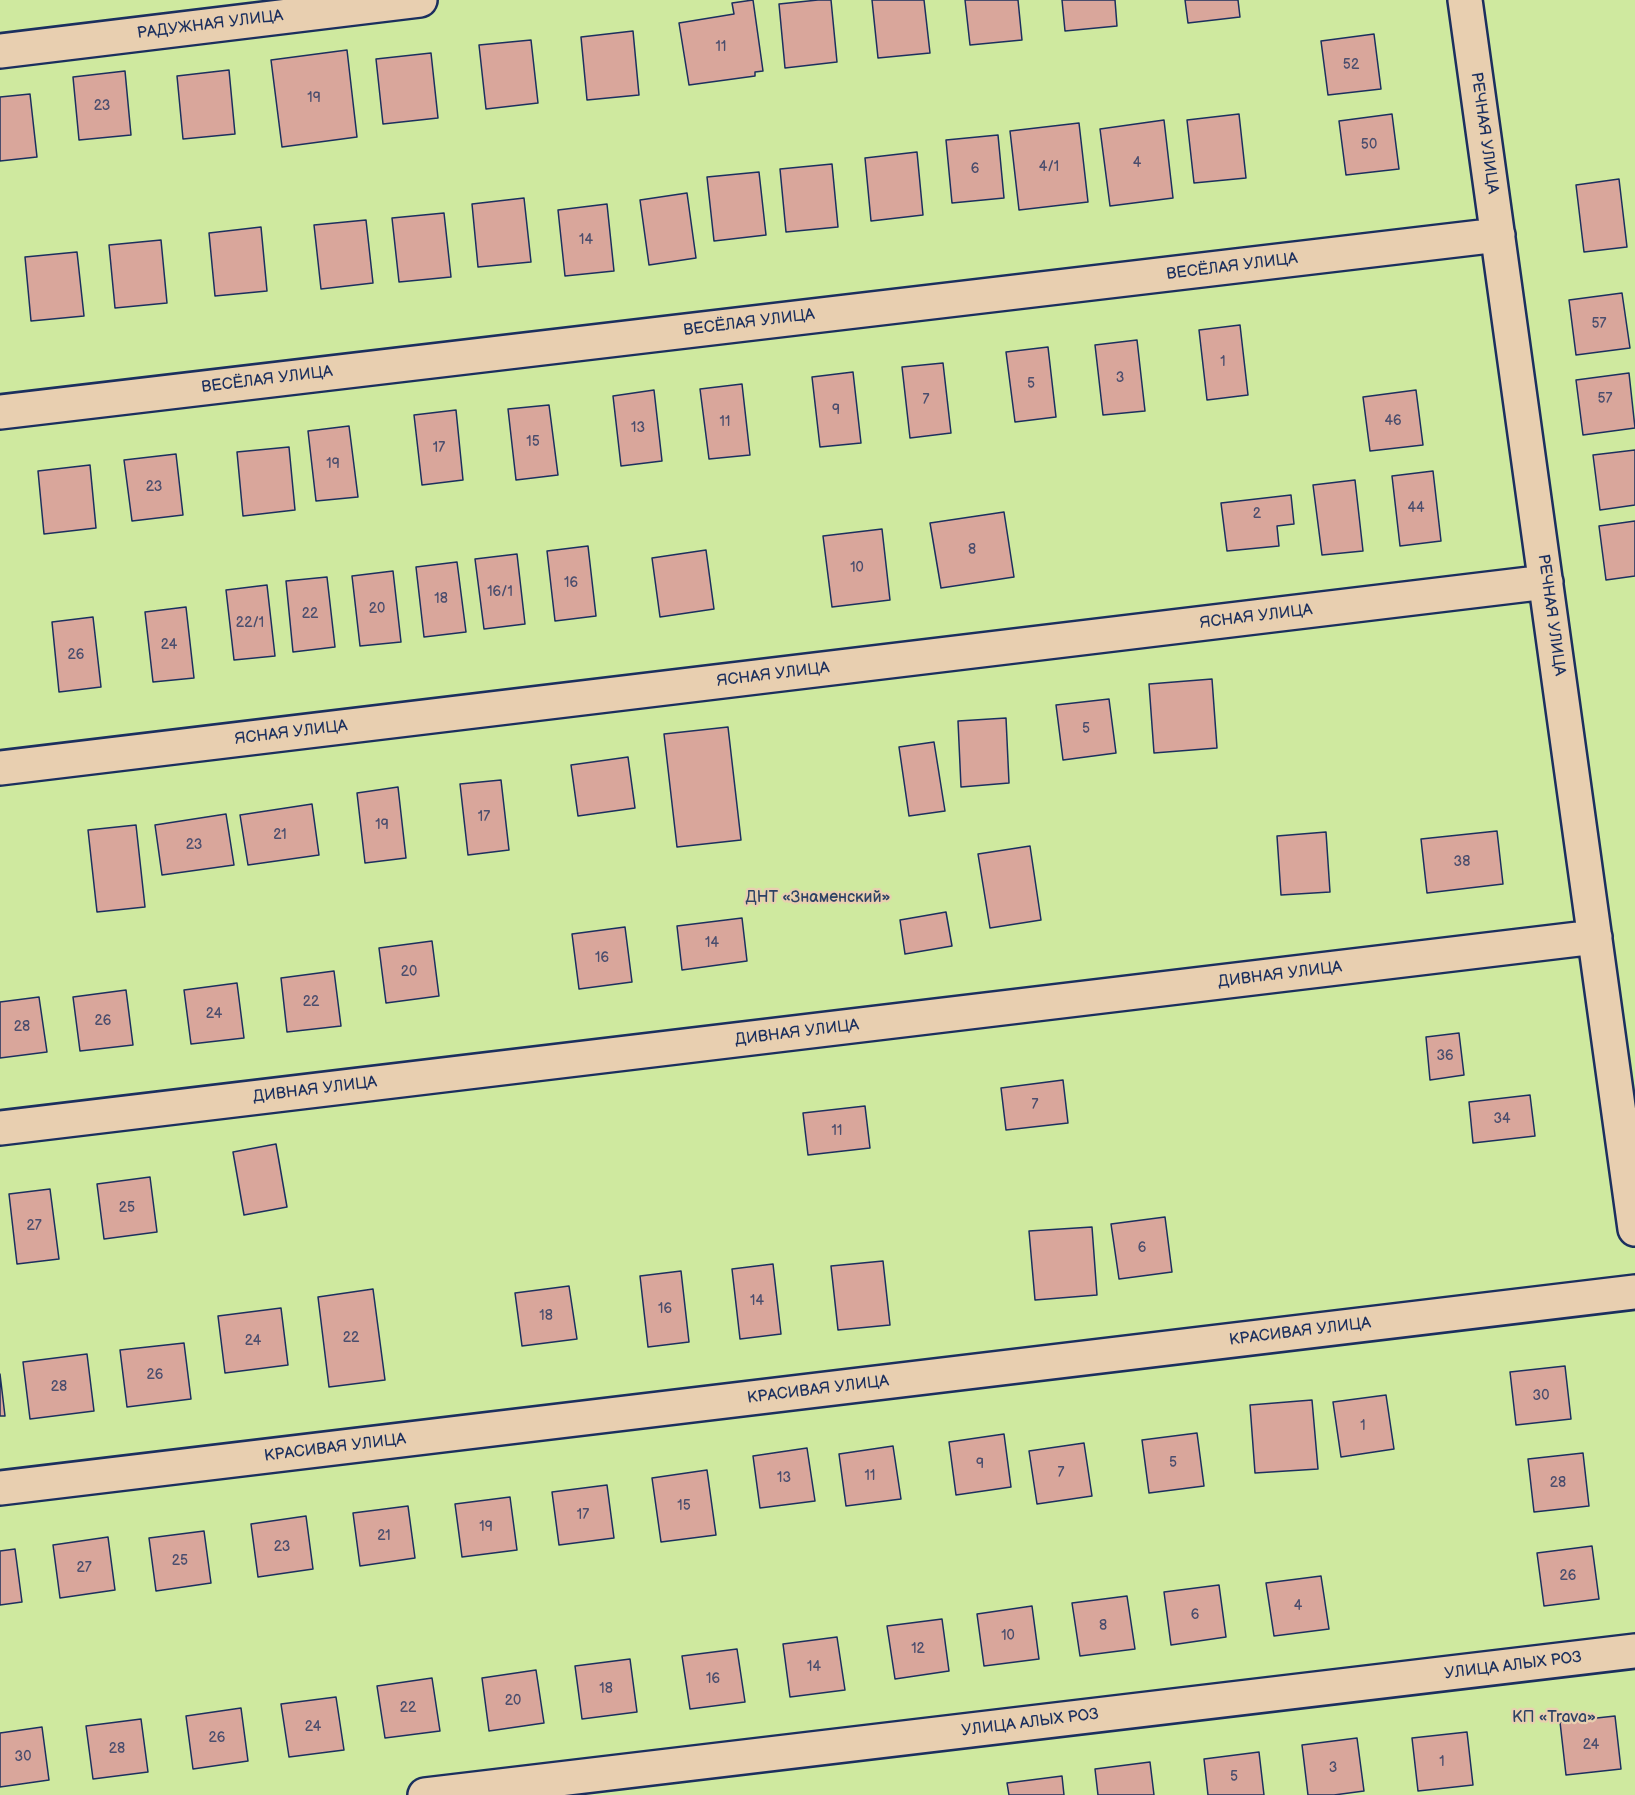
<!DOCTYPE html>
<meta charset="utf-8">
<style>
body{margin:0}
canvas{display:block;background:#e8c6ab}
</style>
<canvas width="1635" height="1795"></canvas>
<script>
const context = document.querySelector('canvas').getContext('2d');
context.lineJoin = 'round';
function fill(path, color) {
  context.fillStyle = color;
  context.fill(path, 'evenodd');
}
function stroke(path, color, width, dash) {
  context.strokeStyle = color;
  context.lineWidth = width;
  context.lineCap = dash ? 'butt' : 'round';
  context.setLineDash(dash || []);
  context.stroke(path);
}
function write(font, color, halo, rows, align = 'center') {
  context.font = font + ' "Balsamiq Sans",sans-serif';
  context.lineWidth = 4.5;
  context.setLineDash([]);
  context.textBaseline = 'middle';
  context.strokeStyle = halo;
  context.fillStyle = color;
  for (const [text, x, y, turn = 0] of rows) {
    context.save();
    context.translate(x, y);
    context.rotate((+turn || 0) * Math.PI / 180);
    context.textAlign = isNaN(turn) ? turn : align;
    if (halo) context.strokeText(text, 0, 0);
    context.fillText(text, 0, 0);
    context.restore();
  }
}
fill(new Path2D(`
 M0,0H1635V1795H0Z`), '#cfe99f');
const building = new Path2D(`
 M753,0L763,71L755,72V76L689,85L679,23L734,14L732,3Z
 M818,0H831L837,62L785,68L779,4Z
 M872,0H924L930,53L878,58Z
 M965,0H1018L1022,40L970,45Z
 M1062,0H1115L1117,26L1065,31Z
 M1185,0H1238L1240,17L1188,23Z
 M633,31L639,95L587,100L581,37Z
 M1374,34L1381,89L1328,95L1321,41Z
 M531,40L538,103L486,109L479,45Z
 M347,50L357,137L282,147L271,60Z
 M431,53L438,118L383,124L376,59Z
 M229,70L235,134L183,139L177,76Z
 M125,71L131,135L79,140L73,77Z
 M30,94L37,157L0,161V97Z
 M1239,114L1246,178L1194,183L1187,120Z
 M1392,114L1399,169L1346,175L1339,121Z
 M1164,120L1173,198L1110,206L1100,129Z
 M1079,123L1088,202L1019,210L1010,131Z
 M998,135L1004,198L952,203L946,140Z
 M917,152L923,215L871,221L865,158Z
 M832,164L838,227L786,232L780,169Z
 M759,172L766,235L714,241L707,177Z
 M1619,179L1627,247L1584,252L1576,185Z
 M687,193L696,258L649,265L640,200Z
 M524,198L531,262L478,267L472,204Z
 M607,204L614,271L565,276L558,210Z
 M444,213L451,277L399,282L392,218Z
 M366,220L373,283L321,289L314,225Z
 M261,227L267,291L215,296L209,233Z
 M161,240L167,303L115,308L109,245Z
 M77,252L84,316L31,321L25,257Z
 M1622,293L1630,348L1576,355L1569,300Z
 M1240,325L1248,395L1207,400L1199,330Z
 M1137,340L1145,411L1103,415L1095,345Z
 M1048,347L1056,417L1015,422L1006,352Z
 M943,363L951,433L910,438L902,367Z
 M853,372L861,443L820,447L812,377Z
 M1629,373L1635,428L1583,435L1576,380Z
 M742,384L750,455L709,459L700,389Z
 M654,390L662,461L621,466L613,396Z
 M1416,390L1423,445L1370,451L1363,397Z
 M549,405L558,475L516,480L508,409Z
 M456,410L463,480L422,485L414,415Z
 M349,426L358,497L316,501L308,431Z
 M289,447L295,510L243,516L237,452Z
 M1635,450V505L1600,510L1593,455Z
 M176,454L183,515L132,521L124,460Z
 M90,465L96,528L44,534L38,471Z
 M1433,471L1441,541L1400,546L1392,476Z
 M1355,480L1363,551L1322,555L1313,485Z
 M1291,495L1294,524L1277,526L1279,546L1227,551L1221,503Z
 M1004,512L1014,577L941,588L930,523Z
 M1635,521V576L1606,580L1599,526Z
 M882,529L890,600L832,607L823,536Z
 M588,546L596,616L555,621L547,551Z
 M706,550L714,609L660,617L652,558Z
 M517,554L525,624L484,629L475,559Z
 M457,562L466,632L424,637L416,567Z
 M393,571L401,642L360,646L352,576Z
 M327,577L335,647L293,652L286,581Z
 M267,585L275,656L234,660L226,590Z
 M186,607L194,678L153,682L145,612Z
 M93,617L101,687L59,692L52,622Z
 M1212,679L1217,748L1154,753L1149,684Z
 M1109,699L1116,753L1063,760L1056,705Z
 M1006,718L1009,783L961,787L958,721Z
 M728,727L741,840L677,847L664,734Z
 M934,742L945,811L909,816L899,747Z
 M628,757L635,808L578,816L571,765Z
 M501,780L509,850L468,855L460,784Z
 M398,787L406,858L365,863L357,793Z
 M312,804L319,855L248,865L240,815Z
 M226,814L234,865L162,875L155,825Z
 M136,825L145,907L97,912L88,830Z
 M1497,831L1503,884L1427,893L1421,839Z
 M1326,832L1330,892L1281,895L1277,836Z
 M1030,846L1041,920L990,928L978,854Z
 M946,912L952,946L905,954L900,920Z
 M742,918L747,961L682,970L677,926Z
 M625,927L632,982L579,989L572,934Z
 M432,941L439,996L386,1003L379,948Z
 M334,971L341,1026L287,1032L281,978Z
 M237,983L244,1038L191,1044L184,990Z
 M126,990L133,1045L80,1051L73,997Z
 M39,997L47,1052L0,1058V1002Z
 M1459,1033L1464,1075L1430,1080L1426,1037Z
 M1063,1080L1068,1123L1006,1130L1001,1088Z
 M1530,1095L1535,1136L1473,1143L1469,1102Z
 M865,1106L870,1148L808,1155L803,1113Z
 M276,1144L287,1207L244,1215L233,1152Z
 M150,1177L157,1232L104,1239L97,1184Z
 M50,1189L59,1259L17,1264L9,1194Z
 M1165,1217L1172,1272L1119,1279L1111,1224Z
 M1092,1227L1097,1295L1035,1300L1029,1231Z
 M883,1261L890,1325L838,1330L831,1266Z
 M773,1264L781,1334L740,1339L732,1269Z
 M681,1271L689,1342L648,1347L640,1276Z
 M569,1286L577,1339L522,1346L515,1293Z
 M373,1289L385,1380L329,1387L318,1297Z
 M281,1308L288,1365L225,1373L218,1316Z
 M184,1343L191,1399L127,1407L120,1350Z
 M87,1354L94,1411L30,1419L23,1362Z
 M1565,1366L1571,1419L1516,1425L1510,1372Z
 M0,1374L5,1416H0Z
 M1386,1395L1394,1449L1341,1457L1333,1402Z
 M1312,1400L1318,1469L1255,1473L1250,1405Z
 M1197,1433L1204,1486L1149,1493L1142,1440Z
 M1004,1434L1011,1487L956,1495L949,1442Z
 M1084,1443L1092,1496L1037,1504L1029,1451Z
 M893,1446L901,1499L846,1506L839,1454Z
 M807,1448L815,1501L760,1508L753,1456Z
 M1583,1453L1589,1506L1534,1512L1528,1459Z
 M707,1470L716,1535L661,1542L652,1478Z
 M607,1485L614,1538L559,1545L552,1492Z
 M510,1497L517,1550L462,1557L455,1504Z
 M408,1506L415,1558L360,1566L353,1513Z
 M306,1516L313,1569L258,1577L251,1524Z
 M204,1531L211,1583L156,1591L149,1538Z
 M108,1537L115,1590L60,1598L53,1545Z
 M1592,1546L1599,1599L1544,1606L1537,1553Z
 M15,1549L22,1602L0,1605V1551Z
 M1321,1576L1329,1629L1274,1636L1266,1583Z
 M1219,1585L1226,1637L1171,1645L1164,1592Z
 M1127,1596L1135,1649L1080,1656L1072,1603Z
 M1032,1606L1039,1659L984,1666L977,1614Z
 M942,1619L949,1671L895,1679L887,1626Z
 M837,1637L845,1690L790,1697L783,1644Z
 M737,1649L745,1702L690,1709L682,1656Z
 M630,1659L637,1712L582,1719L575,1666Z
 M536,1670L544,1723L489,1731L482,1678Z
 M432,1678L440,1731L385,1738L377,1686Z
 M336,1697L344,1750L289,1757L281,1704Z
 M241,1708L248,1761L193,1769L186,1716Z
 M1615,1716L1621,1769L1566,1775L1560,1722Z
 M141,1719L148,1772L93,1779L86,1726Z
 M42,1727L49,1780L0,1787V1733Z
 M1467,1732L1473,1785L1418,1791L1412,1738Z
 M1357,1738L1364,1791L1334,1795H1308L1302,1745Z
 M1259,1752L1264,1795H1208L1204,1759Z
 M1150,1762L1154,1795H1098L1095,1769Z
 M1062,1776L1064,1795H1009L1007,1783Z`);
fill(building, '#d9a69b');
stroke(building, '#1b2f5e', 1.5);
const minor = new Path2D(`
 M1465,0L1635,1229
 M0,51L420,0
 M0,412L1498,235
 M0,768L1546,582
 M0,1128L1595,937
 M0,1488L1635,1292
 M425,1795L1635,1651`);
stroke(minor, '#1b2f5e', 38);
stroke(minor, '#e8cfb0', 33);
write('14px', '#4a4d6d', null, [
 ["11",721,47],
 ["52",1351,65],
 ["19",314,98],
 ["23",102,106],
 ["50",1369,145],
 ["4",1137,163],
 ["4/1",1049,167],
 ["6",975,169],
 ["14",586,240],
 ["57",1599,324],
 ["1",1223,362],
 ["3",1120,378],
 ["5",1031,384],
 ["57",1605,399],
 ["7",926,400],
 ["9",836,410],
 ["46",1393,421],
 ["11",725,422],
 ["13",638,428],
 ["15",533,442],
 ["17",439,448],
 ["19",333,464],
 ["23",154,487],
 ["44",1416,508],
 ["2",1257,514],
 ["8",972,550],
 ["10",857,568],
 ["16",571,583],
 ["16/1",500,592],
 ["18",441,599],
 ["20",377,609],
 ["22",310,614],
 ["22/1",250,623],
 ["24",169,645],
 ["26",76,655],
 ["5",1086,729],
 ["17",484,817],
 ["19",382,825],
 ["21",280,835],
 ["23",194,845],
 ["38",1462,862],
 ["14",712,943],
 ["16",602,958],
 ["20",409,972],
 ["22",311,1002],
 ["24",214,1014],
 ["26",103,1021],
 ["28",22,1027],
 ["36",1445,1056],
 ["7",1035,1105],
 ["34",1502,1119],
 ["11",837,1131],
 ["25",127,1208],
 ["27",34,1226],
 ["6",1142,1248],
 ["14",757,1301],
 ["16",665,1309],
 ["18",546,1316],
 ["22",351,1338],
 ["24",253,1341],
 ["26",155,1375],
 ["28",59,1387],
 ["30",1541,1396],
 ["1",1363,1426],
 ["5",1173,1463],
 ["9",980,1464],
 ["7",1061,1473],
 ["11",870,1476],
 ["13",784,1478],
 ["28",1558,1483],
 ["15",684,1506],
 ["17",583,1515],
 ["19",486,1527],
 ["21",384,1536],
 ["23",282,1547],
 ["25",180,1561],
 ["27",84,1568],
 ["26",1568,1576],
 ["4",1298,1606],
 ["6",1195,1615],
 ["8",1103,1626],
 ["10",1008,1636],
 ["12",918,1649],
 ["14",814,1667],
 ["16",713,1679],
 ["18",606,1689],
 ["20",513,1701],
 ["22",408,1708],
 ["24",313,1727],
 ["26",217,1738],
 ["24",1591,1745],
 ["28",117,1749],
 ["30",23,1757],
 ["1",1442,1762],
 ["3",1333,1768],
 ["5",1234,1777]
]);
write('16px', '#1b2f5e', '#e8cfb0', [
 ["РАДУЖНАЯ УЛИЦА",210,25,-7],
 ["РЕЧНАЯ УЛИЦА",1484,133,82],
 ["ВЕСЁЛАЯ УЛИЦА",1232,267,-7],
 ["ВЕСЁЛАЯ УЛИЦА",749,323,-7],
 ["ВЕСЁЛАЯ УЛИЦА",267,380,-7],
 ["РЕЧНАЯ УЛИЦА",1551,615,82],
 ["ЯСНАЯ УЛИЦА",1256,617,-7],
 ["ЯСНАЯ УЛИЦА",773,675,-7],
 ["ЯСНАЯ УЛИЦА",291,733,-7],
 ["ДИВНАЯ УЛИЦА",1280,975,-7],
 ["ДИВНАЯ УЛИЦА",797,1033,-7],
 ["ДИВНАЯ УЛИЦА",315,1090,-7],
 ["КРАСИВАЯ УЛИЦА",1300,1332,-7],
 ["КРАСИВАЯ УЛИЦА",818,1390,-7],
 ["КРАСИВАЯ УЛИЦА",335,1448,-7],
 ["УЛИЦА АЛЫХ РОЗ",1513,1666,-7],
 ["УЛИЦА АЛЫХ РОЗ",1030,1723,-7]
]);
write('16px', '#2d4264', '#e8cfb0', [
 ["ДНТ «Знаменский»",818,898],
 ["КП «Trava»",1554,1718]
]);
</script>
